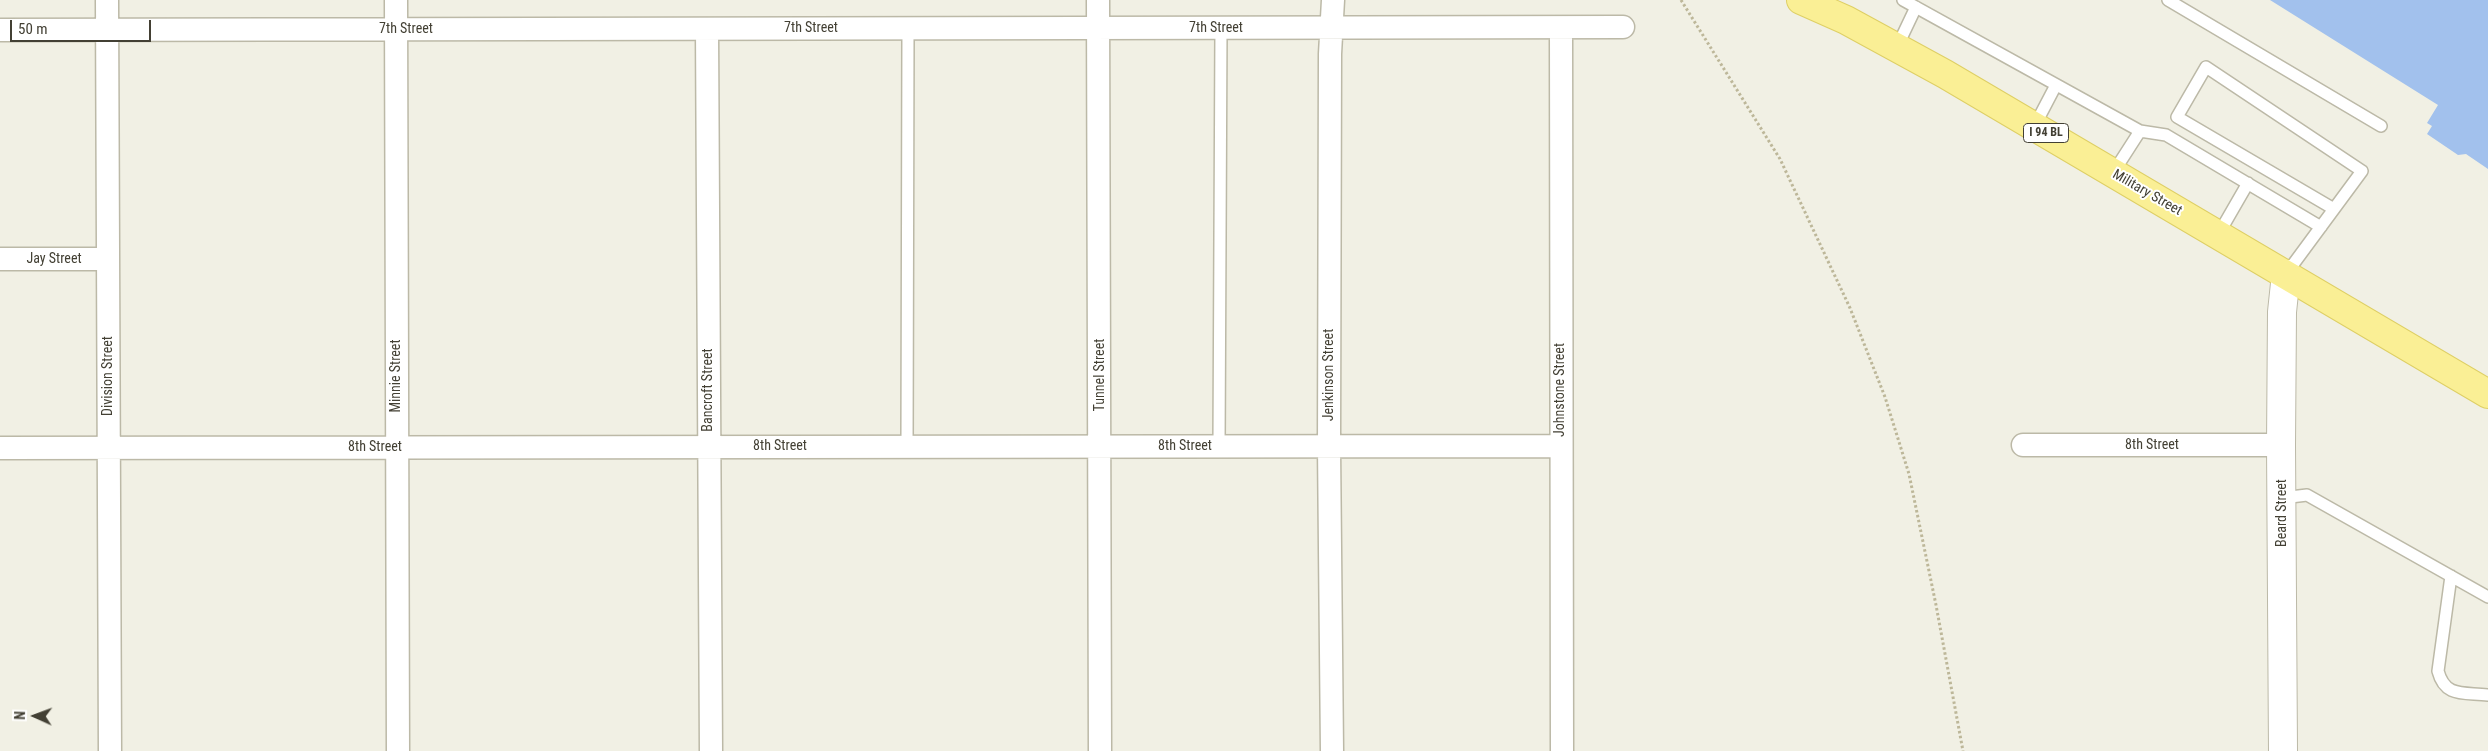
<!DOCTYPE html>
<style>
body{margin:0}
#map{position:relative;width:2488px;height:751px;overflow:hidden;background:#f1f0e4;font-family:"Roboto Condensed",sans-serif}
canvas{display:block}
.north{position:absolute;left:10px;top:691px;width:50px;height:50px;-webkit-text-stroke:4px #fff;paint-order:stroke;rotate:272deg;font-size:14px;font-weight:700;line-height:20px;text-align:center;color:#434034}
.north::after{content:'';display:block;margin:auto;width:18px;height:22px;background:#434034;clip-path:polygon(50% 0,100% 100%,50% 72%,0 100%)}
.scale{position:absolute;left:10px;top:20px;width:141px;height:22px;box-sizing:border-box;border:2px solid #434034;border-top:0;padding-left:6px;font-size:15px;line-height:18px;white-space:nowrap;color:#434034;-webkit-text-stroke:4px #fff;paint-order:stroke}
</style>
<div id="map">
<canvas width="2488" height="751"></canvas>
<div class="north">N</div>
<div class="scale">50 m</div>
</div>
<script>
const context = document.querySelector('canvas').getContext('2d');
context.lineJoin = 'round';
function fill(path, color) {
  context.fillStyle = color;
  context.fill(path, 'evenodd');
}
function stroke(path, color, width, dash) {
  context.strokeStyle = color;
  context.lineWidth = width;
  context.lineCap = dash ? 'butt' : 'round';
  context.setLineDash(dash || []);
  context.stroke(path);
}
function write(font, color, halo, rows, align = 'center') {
  context.font = font + ' "Roboto Condensed",sans-serif';
  context.lineWidth = 4;
  context.setLineDash([]);
  context.textBaseline = 'middle';
  context.strokeStyle = halo;
  context.fillStyle = color;
  for (const [text, x, y, turn = 0] of rows) {
    context.save();
    context.translate(x, y);
    context.rotate((+turn || 0) * Math.PI / 180);
    context.textAlign = isNaN(turn) ? turn : align;
    if (halo) context.strokeText(text, 0, 0);
    context.fillText(text, 0, 0);
    context.restore();
  }
}
fill(new Path2D(`
 M2270,0H2488V169L2466,154L2458,155L2427,134L2432,126L2427,123L2438,105Z`), '#a2c1ed');
const service = new Path2D(`
 M1903,0L2140,131L2113,173
 M2168,0L2381,126
 M1897,47L1916,7
 M2034,127L2056,85
 M2140,131L2166,135L2321,227
 M2218,235L2248,183
 M2286,274L2362,171L2206,67L2177,117L2334,209
 M907,446L908,28
 M1219,446L1221,28
 M2282,498L2307,495L2488,597
 M2451,576L2438,671C2445,698 2464,692 2488,695`);
const minor = new Path2D(`
 M107,0L110,751
 M396,0L398,751
 M1098,0L1100,751
 M1561,28L1562,751
 M707,29L711,751
 M0,30L1623,27
 M0,259H107
 M2023,445H2281
 M0,448L1560,446
 M1332,751L1329,447L1330,54L1333,0`);
const tertiary = new Path2D(`
 M2283,751L2281,445L2282,312L2286,274`);
const primary = new Path2D(`
 M1801,0L1846,20L1945,74L2488,394`);
stroke(service, '#bcb9a7', 14);
stroke(minor, '#bcb9a7', 25);
stroke(tertiary, '#bcb9a7', 30);
stroke(primary, '#decf65', 30);
stroke(new Path2D(`
 M1681,0L1780,159L1850,308L1885,397L1909,474L1936,605L1963,751`), '#bdb799', 3, [2.5, 2.5]);
stroke(service, '#fff', 11);
stroke(minor, '#fff', 22);
stroke(tertiary, '#fff', 28);
stroke(primary, '#faef95', 28);
for (const [x, y, w] of [
 [2046,133,45]
]) {
  const box = new Path2D();
  box.roundRect(x - w / 2, y - 9.5, w, 19, 4);
  context.fillStyle = '#fff';
  context.fill(box);
  stroke(box, '#434034', 1);
}
write('bold 12px', '#434034', null, [
 ["I 94 BL",2046,133]
]);
write('14px', '#434034', '#fff', [
 ["7th Street",811,28],
 ["7th Street",1216,28],
 ["7th Street",406,29],
 ["Military Street",2147,193,30],
 ["Jay Street",54,259],
 ["Tunnel Street",1100,375,-90],
 ["Jenkinson Street",1329,375,-90],
 ["Division Street",108,376,-90],
 ["Minnie Street",396,376,-90],
 ["Bancroft Street",708,390,-90],
 ["Johnstone Street",1560,390,-90],
 ["8th Street",2152,445],
 ["8th Street",780,446],
 ["8th Street",1185,446],
 ["8th Street",375,447],
 ["Beard Street",2282,513,-90]
]);
</script>
